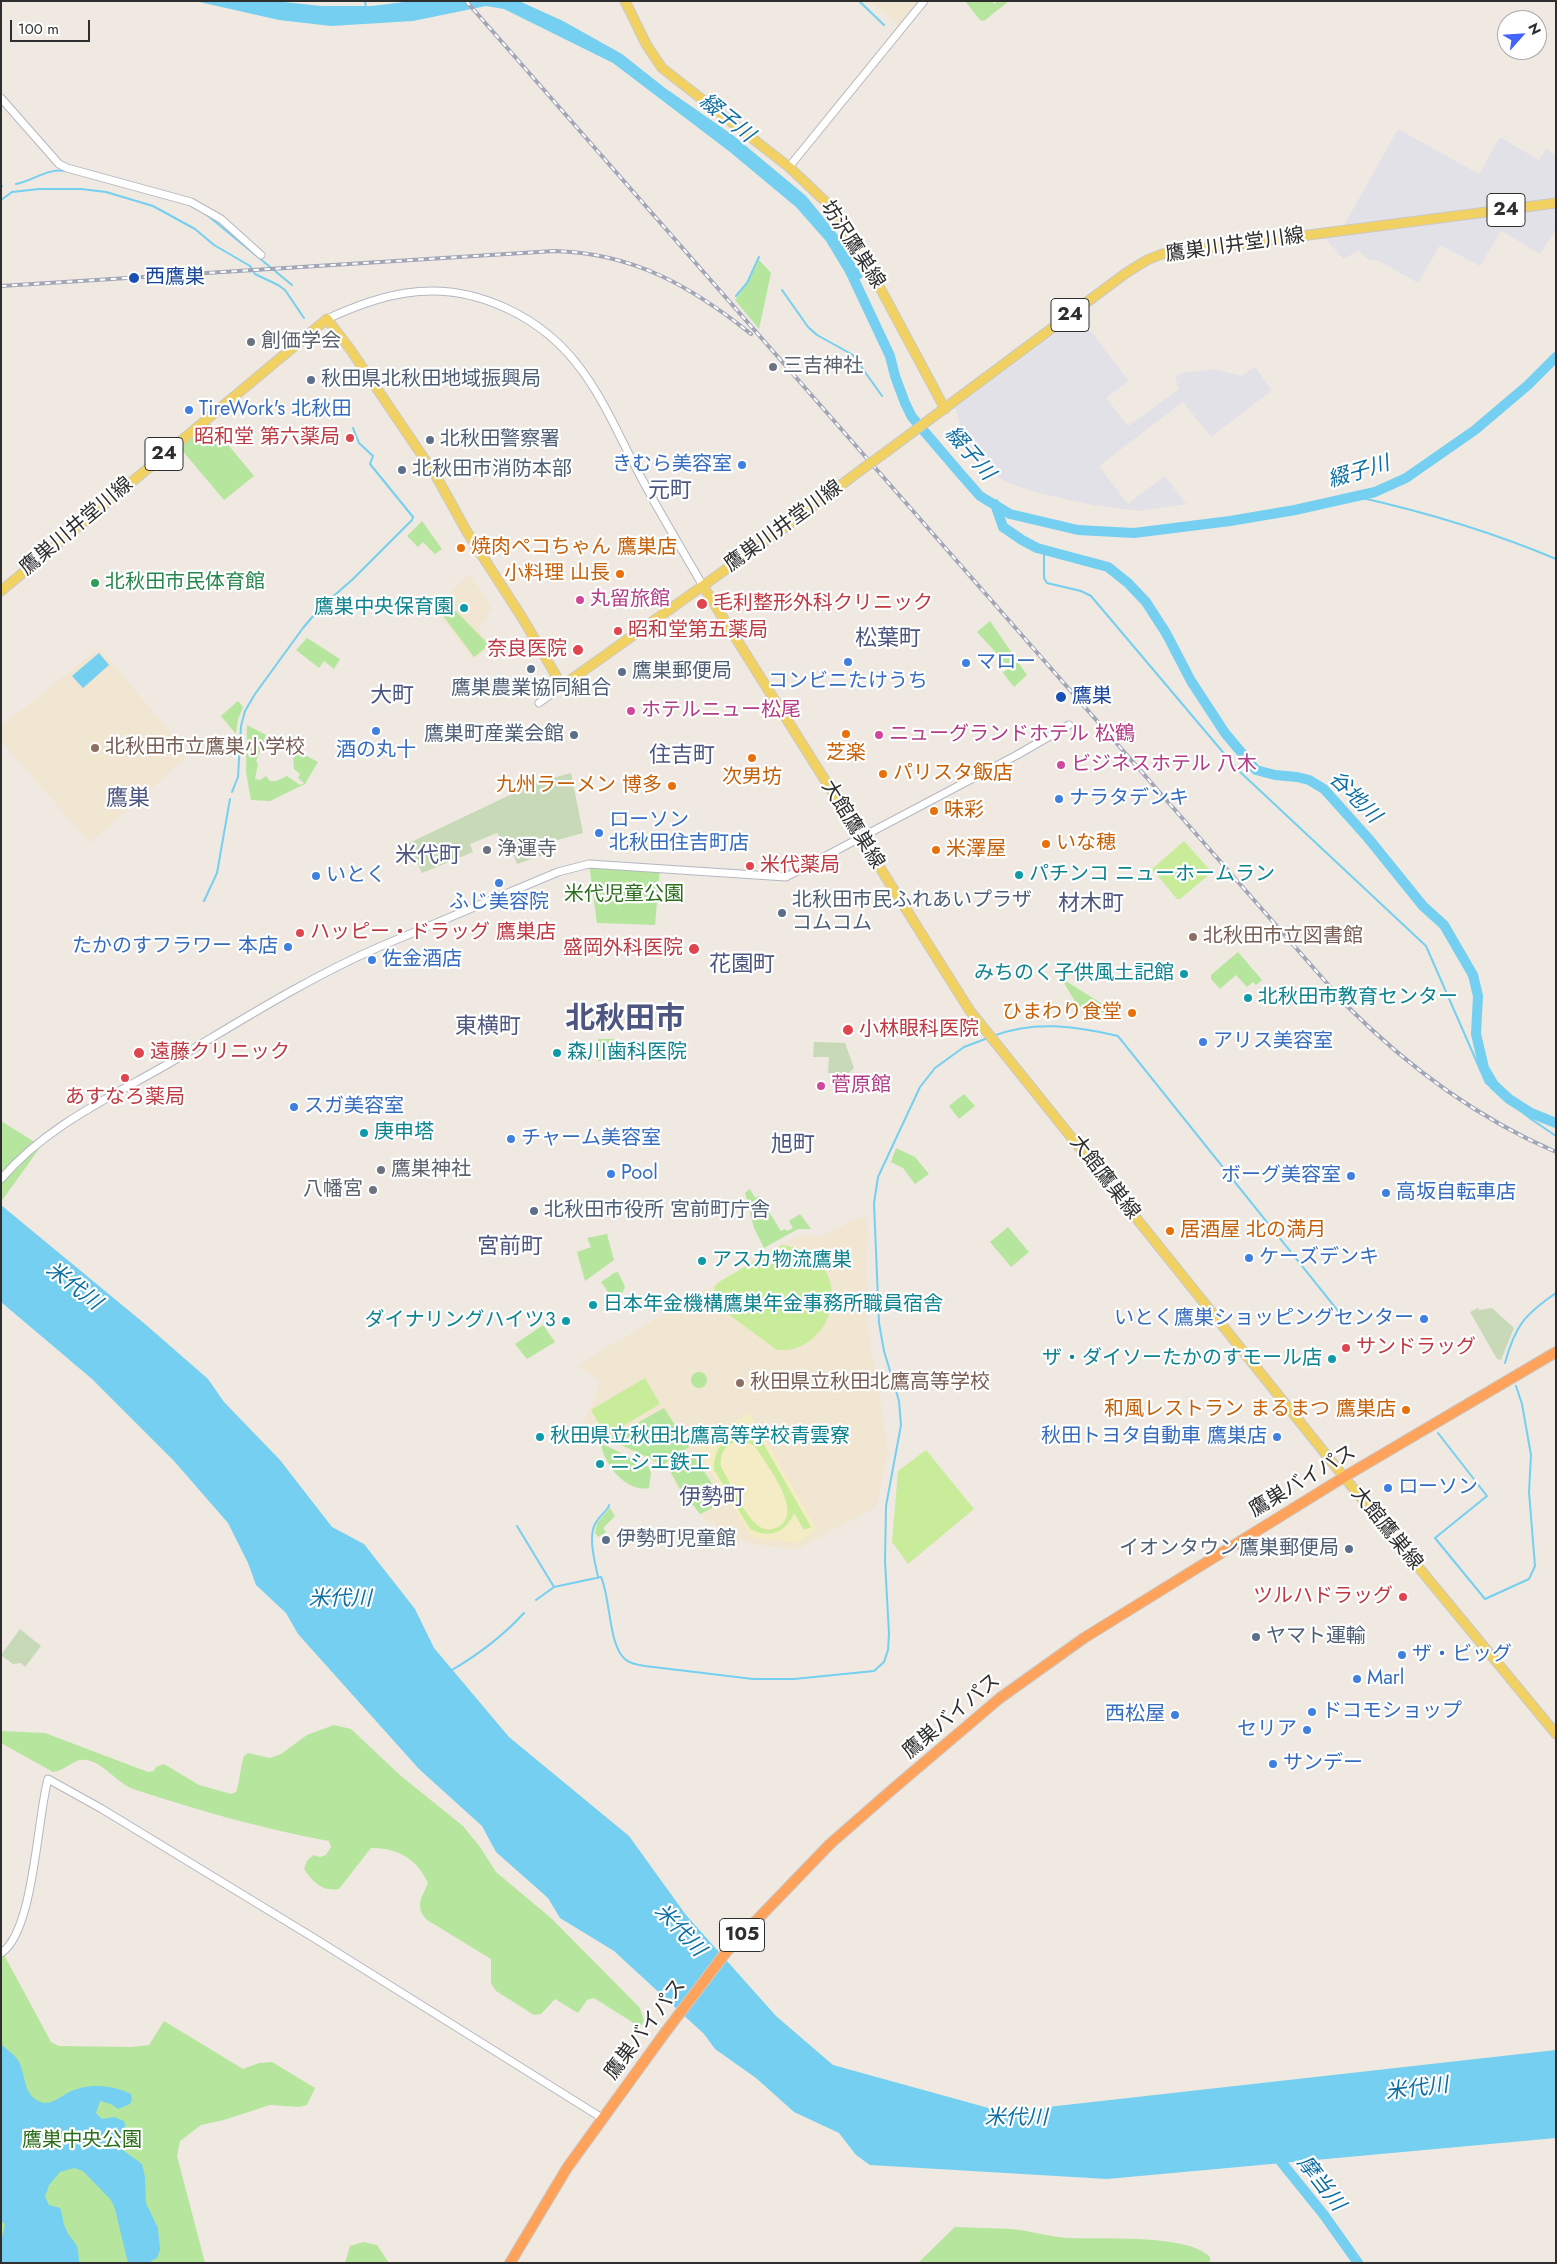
<!DOCTYPE html>
<meta charset="utf-8">
<style>
body{margin:0}
#map{position:relative;width:1557px;height:2264px;overflow:hidden;background:#efe9e1;font-family:Jost,sans-serif}
canvas{display:block}
.frame{position:absolute;inset:0;border:2px solid #2e2e2e;pointer-events:none}
.north{position:absolute;left:1497px;top:10px;width:50px;height:50px;box-sizing:border-box;background:#fff;border:1px solid #ababab;border-radius:50%;rotate:64deg;font-size:14px;font-weight:700;line-height:20px;text-align:center;color:#2e2e2e}
.north::after{content:'';display:block;margin:auto;width:18px;height:22px;background:#4264fb;clip-path:polygon(50% 0,100% 100%,50% 72%,0 100%)}
.scale{position:absolute;left:10px;top:20px;width:80px;height:22px;box-sizing:border-box;border:2px solid #2e2e2e;border-top:0;padding-left:6px;font-size:15px;line-height:18px;white-space:nowrap;color:#2e2e2e;-webkit-text-stroke:4px #fff;paint-order:stroke}
</style>
<div id="map">
<canvas width="1557" height="2264"></canvas>
<div class="frame"></div>
<div class="north">N</div>
<div class="scale">100 m</div>
</div>
<script>
const context = document.querySelector('canvas').getContext('2d');
context.lineJoin = 'round';
function fill(path, color) {
  context.fillStyle = color;
  context.fill(path, 'evenodd');
}
function stroke(path, color, width, dash) {
  context.strokeStyle = color;
  context.lineWidth = width;
  context.lineCap = dash ? 'butt' : 'round';
  context.setLineDash(dash || []);
  context.stroke(path);
}
function write(font, color, halo, rows, align = 'center') {
  context.font = font + ' Jost,"Noto Sans JP",sans-serif';
  context.lineWidth = 4.5;
  context.setLineDash([]);
  context.textBaseline = 'middle';
  context.strokeStyle = halo;
  context.fillStyle = color;
  for (const [text, x, y, turn = 0] of rows) {
    context.save();
    context.translate(x, y);
    context.rotate((+turn || 0) * Math.PI / 180);
    context.textAlign = isNaN(turn) ? turn : align;
    if (halo) context.strokeText(text, 0, 0);
    context.fillText(text, 0, 0);
    context.restore();
  }
}
fill(new Path2D(`
 M1398,129L1479,174L1500,137L1539,160L1546,149L1556,155V229L1540,254L1501,231L1480,266L1440,245L1418,283L1377,260H1369L1359,251L1343,259L1326,239L1329,235L1342,229Z
 M1079,316L1129,381L1106,398L1128,426L1179,389L1175,377L1182,373L1215,369L1241,376L1255,367L1272,390L1211,437L1183,402L1099,466L1128,504L1165,476L1186,504L1139,511L1093,505L1038,493L1008,483L988,471L955,431L961,427L955,408Z`), '#e3e1e8');
fill(new Path2D(`
 M870,1H919L899,26Z
 M469,574L493,609L485,614L488,619L477,628L491,645L474,659L434,609Z
 M100,648L189,755L90,843L1,741V726Z
 M864,1217L868,1220L866,1263L870,1351L881,1386L879,1392L888,1453L876,1507L796,1550L749,1543L742,1538L735,1546L714,1523L711,1525L678,1489L667,1469L582,1427L601,1381L576,1366L796,1236H821L859,1218Z`), '#f0e6d1');
fill(new Path2D(`
 M965,1H992L994,4L998,1H1009L984,21L980,20Z
 M759,260L771,273L759,329L735,300L748,283Z
 M210,423L254,476L224,500L180,448Z
 M422,521L442,549L435,554L423,542L418,547L407,536Z
 M446,601L489,645L474,657L438,609Z
 M990,621L1027,675L1014,687L1003,673L1009,667L977,632Z
 M307,638L340,659L334,669L324,661L319,668L296,650Z
 M238,701L243,707L238,719L236,734L221,716Z
 M247,725L318,762L305,784L270,801L251,800L246,772ZM264,742L287,749L293,754L294,769L300,774L298,778L304,783L300,785L287,776L276,781H270L266,776L260,780L255,779L258,764L256,761Z
 M589,864L660,868L655,925L597,923Z
 M1238,952L1262,980L1256,985L1253,982L1247,987L1236,975L1220,989L1211,979V975Z
 M1061,978L1123,1017L1079,1008Z
 M598,1039H618V1060L598,1061Z
 M964,1094L975,1106L959,1119L949,1106Z
 M1,1121L41,1146L1,1202Z
 M896,1148L915,1157L929,1174L915,1184L903,1168L891,1162Z
 M750,1189L755,1198L759,1196L781,1231L785,1229L787,1231L793,1228L789,1221L800,1214L811,1229H798L764,1248L754,1228L745,1193Z
 M1008,1227L1029,1252L1011,1267L990,1242Z
 M607,1234L614,1260L585,1281L577,1252L591,1247L587,1238Z
 M618,1272L625,1287L622,1293L613,1299L601,1282L614,1273Z
 M543,1325L555,1342L527,1359L515,1344Z
 M691 1380a8 8 0 1 1 16 0a8 8 0 1 1-16 0Z
 M664,1408L689,1447L663,1465L609,1439Z
 M601,1443L649,1467L651,1473L649,1488C626,1493 603,1463 601,1443Z
 M692,1453L724,1502L700,1514L679,1487L669,1469Z
 M610,1508L615,1516L603,1528L606,1532L598,1537L595,1533L597,1523Z
 M334,1725L351,1729L401,1776L463,1826L480,1847L496,1872L551,1918L640,2008L644,2021L640,2027L594,1998L587,2000L578,2013L555,1999L541,2014L534,2015L496,1991L491,1983V1959L427,1920C414,1906 422,1898 428,1883C416,1858 398,1848 371,1848L339,1889C322,1892 313,1882 304,1869L307,1861L313,1855L320,1857L326,1855L331,1847L329,1841C263,1829 197,1810 133,1789C116,1783 100,1757 80,1760C73,1761 65,1770 53,1772L1,1743V1731L45,1733L148,1772L154,1771L156,1767L164,1764L199,1785L231,1794L236,1792C240,1780 240,1769 244,1756L248,1753L270,1758L281,1754L307,1735Z
 M1,1953H3L51,2042L59,2046L132,2047L149,2045L164,2021L243,2069L259,2063L272,2062L315,2088L307,2105L299,2107L270,2105L224,2120L201,2125L180,2141L177,2156L205,2263H1Z
 M955,2227C974,2228 993,2228 1012,2229C1031,2231 1050,2237 1069,2238C1100,2239 1190,2234 1210,2257V2263H918Z
 M363,2242L377,2245L389,2263H345L350,2246Z`), '#b6e59e');
fill(new Path2D(`
 M750,1413L817,1530L797,1543L752,1538L695,1445Z`), '#f3ecc5');
fill(new Path2D(`
 M571,773L583,833L554,841L556,850L517,864L507,836L500,838L497,833L470,844L473,852L422,873L409,843L535,783Z
 M814,1042L845,1043L854,1068L849,1073H828L829,1057H813Z
 M1478,1308L1479,1310L1492,1308L1514,1328L1501,1360L1497,1359L1470,1312Z
 M20,1629L41,1646L25,1667L21,1663L13,1664L1,1655Z`), '#c8d9b8');
fill(new Path2D(`
 M1184,841L1210,870V874L1180,899H1177L1152,869Z
 M782,1245C792,1247 802,1249 811,1255C846,1280 835,1335 796,1348C790,1350 783,1350 777,1350L720,1308L713,1295L715,1286L719,1282Z
 M645,1378L660,1404L606,1436L591,1410Z
 M755,1429L811,1527L804,1530L794,1513C786,1533 769,1539 750,1529L714,1470C713,1449 727,1430 749,1437L748,1433ZM742,1440L753,1445L757,1449C767,1466 807,1515 776,1528C769,1531 760,1529 755,1523C743,1512 730,1482 721,1467C719,1452 727,1442 742,1440Z
 M926,1450L974,1509L908,1564L892,1542L898,1471Z`), '#c9ec9a');
fill(new Path2D(`
 M195,1H275L321,6H372L412,1H519L563,21L622,54L665,88L734,136L806,196L837,234L863,277L852,284L826,241L796,207L730,152L613,63L504,9L486,6L413,21L331,26L279,20Z
 M99,653L109,665L83,688L72,676Z
 M1,1205L145,1324L208,1379L224,1402L280,1460L332,1527L364,1544L415,1609L434,1648L509,1737L629,1836L686,1915L776,2016L833,2065L1003,2112L1556,2050V2138L1107,2179L870,2165L856,2155L839,2133L794,2112L756,2078L715,2049L704,2034L614,1951L560,1918L548,1898L496,1852L482,1826L419,1769L298,1634L286,1613L256,1585L248,1563L228,1523L174,1461L92,1379L1,1302Z
 M1,2044C7,2050 17,2056 20,2064C25,2076 24,2090 35,2099C50,2110 60,2095 74,2090C92,2083 114,2086 131,2094L132,2100L130,2104L118,2109L111,2104L100,2101L96,2113L102,2119L114,2117L124,2121L128,2136L123,2145L124,2151L142,2164L145,2177L146,2203L158,2228L160,2250L157,2258L148,2263H128L115,2209L111,2200L83,2171L74,2168L60,2172L49,2185L45,2197L49,2205L60,2208C63,2214 62,2220 65,2227C72,2245 79,2238 79,2263H1V2242L5,2224L1,2221Z`), '#75cff0');
stroke(new Path2D(`
 M365,1L366,9
 M859,1L884,25
 M16,184C35,180 47,168 67,171
 M1,187L2,186
 M1,200L12,192L39,189H81L106,192L153,206L195,229L214,245L250,266L255,274L278,285L285,290L304,318
 M207,215L292,285
 M782,290L808,327L817,335L853,355L882,396
 M736,296L747,283L759,257
 M1358,497C1425,512 1492,532 1556,559
 M1044,550V578L1047,583L1081,591L1091,596L1238,770L1426,946L1486,1083L1531,1119L1556,1136
 M232,792L238,777L241,726L245,711L255,694L303,628L320,608L353,579L412,520L413,517L370,464L373,456L359,443L353,428
 M204,901L217,873L230,799
 M993,1036C1034,1020 1076,1026 1118,1036L1343,1317
 M1505,1363C1515,1326 1524,1315 1556,1293
 M1438,1433L1487,1496L1435,1538L1485,1599L1529,1579L1535,1566L1529,1492L1531,1455L1522,1404L1516,1386
 M517,1526L554,1587
 M598,1577C595,1562 588,1538 595,1524C598,1518 604,1513 608,1508L609,1505
 M536,1600L554,1587L601,1577C611,1599 608,1646 626,1660C631,1664 638,1665 645,1666L753,1679H794L874,1671L884,1662L888,1650L889,1634L885,1561L886,1506L901,1425L899,1401L884,1351L879,1323L874,1203L878,1177L920,1087L935,1068L964,1047L988,1038
 M452,1670C479,1654 503,1636 524,1613`), '#75cff0', 2);
stroke(new Path2D(`
 M850,271L890,356L895,376L905,403L912,417L959,472L980,496L1010,514L1078,530L1134,533L1230,521L1295,510L1375,492L1406,478L1475,430L1528,385L1556,357
 M995,504L1003,527L1022,540L1037,548L1108,567L1128,583L1146,602L1166,633L1191,681L1225,733L1256,770L1275,775L1297,777L1309,780L1324,789L1368,838L1423,906L1444,925L1473,975L1478,996L1476,1034L1484,1068L1494,1085L1509,1099L1531,1113L1556,1123
 M1274,2153L1324,2215L1358,2263`), '#75cff0', 10);
const minor = new Path2D(`
 M1,98L59,164L67,168L191,202L221,219L261,255
 M789,167L924,1
 M327,319C353,307 378,297 406,293C474,282 544,317 583,372C607,405 623,445 643,481C662,517 683,551 703,586
 M539,703L562,686
 M1,1179C47,1125 113,1096 173,1061C240,1021 308,978 379,947L558,872L589,864L786,877L1017,755L1069,725
 M1,1953C34,1932 37,1818 48,1779L102,1809L314,1938L602,2118`);
const major = new Path2D(`
 M625,1L646,44L662,68L789,167L830,206L855,241L945,409
 M886,452L1126,273L1147,260L1162,254L1556,203
 M703,586L970,1011L1344,1477L1556,1734
 M1,591L327,319L350,349L436,476L467,532L523,619L562,686L777,533L865,467`);
const highway = new Path2D(`
 M510,2263L567,2168L664,2034L727,1951L830,1844L894,1788L1000,1698L1084,1638L1344,1477L1556,1352`);
stroke(minor, '#b4b7c1', 9);
stroke(major, '#c9c9c9', 11);
stroke(highway, '#c9c9c9', 12);
stroke(minor, '#fff', 7);
stroke(major, '#f2d163', 9);
stroke(highway, '#ffa35c', 10);
const rail = new Path2D(`
 M466,1L1346,1005C1407,1066 1477,1118 1556,1152
 M1,286L554,251C633,253 691,286 751,334`);
stroke(rail, '#a3a6b8', 4);
stroke(rail, '#fff', 2, [5.5]);
const majorBridge = new Path2D(`
 M865,467L886,452`);
stroke(majorBridge, '#c9c9c9', 11, []);
stroke(majorBridge, '#f2d163', 9);
for (const [x, y, r, color] of [
 [134,278,6,"#1a4fb4"],
 [251,342,5,"#6b7280"],
 [773,367,5,"#6b7280"],
 [311,380,5,"#5c6f8a"],
 [189,410,5,"#3f7fe0"],
 [350,438,5,"#e0444e"],
 [430,440,5,"#5c6f8a"],
 [742,465,5,"#3f7fe0"],
 [402,470,5,"#5c6f8a"],
 [461,548,5,"#e8710a"],
 [620,574,5,"#e8710a"],
 [95,583,5,"#2e9e5b"],
 [580,600,5,"#d1479c"],
 [702,604,6,"#e0444e"],
 [464,608,5,"#0f9aa8"],
 [618,631,5,"#e0444e"],
 [578,650,6,"#e0444e"],
 [848,662,5,"#3f7fe0"],
 [966,663,5,"#3f7fe0"],
 [531,669,5,"#5c6f8a"],
 [622,672,5,"#5c6f8a"],
 [1061,697,6,"#1a4fb4"],
 [631,711,5,"#d1479c"],
 [376,731,5,"#3f7fe0"],
 [846,734,5,"#e8710a"],
 [574,735,5,"#5c6f8a"],
 [879,735,5,"#d1479c"],
 [95,748,5,"#8d6e63"],
 [752,758,5,"#e8710a"],
 [1061,765,5,"#d1479c"],
 [883,774,5,"#e8710a"],
 [672,786,5,"#e8710a"],
 [1059,799,5,"#3f7fe0"],
 [934,811,5,"#e8710a"],
 [599,833,5,"#3f7fe0"],
 [1046,844,5,"#e8710a"],
 [487,850,5,"#6b7280"],
 [936,850,5,"#e8710a"],
 [750,866,5,"#e0444e"],
 [1019,875,5,"#0f9aa8"],
 [316,876,5,"#3f7fe0"],
 [499,883,5,"#3f7fe0"],
 [782,913,5,"#5c6f8a"],
 [300,933,5,"#e0444e"],
 [1193,937,5,"#8d6e63"],
 [288,947,5,"#3f7fe0"],
 [694,949,6,"#e0444e"],
 [372,960,5,"#3f7fe0"],
 [1184,974,5,"#0f9aa8"],
 [1248,998,5,"#0f9aa8"],
 [1132,1013,5,"#e8710a"],
 [848,1030,6,"#e0444e"],
 [1203,1042,5,"#3f7fe0"],
 [139,1053,6,"#e0444e"],
 [557,1053,5,"#0f9aa8"],
 [125,1078,5,"#e0444e"],
 [821,1086,5,"#d1479c"],
 [294,1107,5,"#3f7fe0"],
 [364,1133,5,"#0f9aa8"],
 [511,1139,5,"#3f7fe0"],
 [381,1170,5,"#6b7280"],
 [611,1174,5,"#3f7fe0"],
 [1351,1176,5,"#3f7fe0"],
 [373,1190,5,"#6b7280"],
 [1386,1193,5,"#3f7fe0"],
 [534,1211,5,"#5c6f8a"],
 [1170,1231,5,"#e8710a"],
 [1249,1258,5,"#3f7fe0"],
 [702,1261,5,"#0f9aa8"],
 [593,1305,5,"#0f9aa8"],
 [1424,1319,5,"#3f7fe0"],
 [566,1321,5,"#0f9aa8"],
 [1346,1348,5,"#e0444e"],
 [1332,1359,5,"#0f9aa8"],
 [740,1383,5,"#8d6e63"],
 [1406,1410,5,"#e8710a"],
 [540,1437,5,"#0f9aa8"],
 [1277,1437,5,"#3f7fe0"],
 [600,1464,5,"#0f9aa8"],
 [1388,1488,5,"#3f7fe0"],
 [606,1540,5,"#5c6f8a"],
 [1349,1549,5,"#5c6f8a"],
 [1403,1597,5,"#e0444e"],
 [1256,1637,5,"#5c6f8a"],
 [1402,1655,5,"#3f7fe0"],
 [1357,1679,5,"#3f7fe0"],
 [1312,1712,5,"#3f7fe0"],
 [1175,1715,5,"#3f7fe0"],
 [1307,1730,5,"#3f7fe0"],
 [1273,1764,5,"#3f7fe0"]
]) {
  const dot = new Path2D();
  dot.arc(x, y, r, 0, 2 * Math.PI);
  context.fillStyle = color;
  context.fill(dot);
  stroke(dot, '#fff', 2);
}
for (const [x, y, w] of [
 [1506,210,38],
 [1070,315,38],
 [164,454,38],
 [742,1935,45]
]) {
  const box = new Path2D();
  box.roundRect(x - w / 2, y - 16.5, w, 33, 4);
  context.fillStyle = '#fff';
  context.fill(box);
  stroke(box, '#2e2e2e', 1);
}
write('bold 19px', '#2e2e2e', null, [
 ["24",1506,210],
 ["24",1070,315],
 ["24",164,454],
 ["105",742,1935]
]);
write('20px', '#2e2e2e', '#fff', [
 ["坊沢鷹巣線",852,245,57],
 ["鷹巣川井堂川線",1235,246,-8],
 ["鷹巣川井堂川線",77,527,-40],
 ["鷹巣川井堂川線",784,527,-36],
 ["大館鷹巣線",852,825,58],
 ["大館鷹巣線",1104,1178,52],
 ["鷹巣バイパス",1303,1482,-31],
 ["大館鷹巣線",1386,1529,51],
 ["鷹巣バイパス",952,1717,-40],
 ["鷹巣バイパス",646,2030,-53]
]);
write('20px', '#164399', '#fff', [
 ["西鷹巣",145,278],
 ["鷹巣",1072,697]
], 'left');
write('20px', '#5b616d', '#fff', [
 ["創価学会",261,342],
 ["三吉神社",783,367],
 ["浄運寺",497,850],
 ["鷹巣神社",391,1170],
 ["八幡宮",363,1190,"right"]
], 'left');
write('20px', '#4e5e75', '#fff', [
 ["秋田県北秋田地域振興局",321,380],
 ["北秋田警察署",440,440],
 ["北秋田市消防本部",412,470],
 ["鷹巣郵便局",632,672],
 ["鷹巣農業協同組合",531,689,"center"],
 ["鷹巣町産業会館",564,735,"right"],
 ["北秋田市民ふれあいプラザ",792,901],
 ["コムコム",792,924],
 ["北秋田市役所 宮前町庁舎",544,1211],
 ["伊勢町児童館",616,1540],
 ["イオンタウン鷹巣郵便局",1339,1549,"right"],
 ["ヤマト運輸",1266,1637]
], 'left');
write('20px', '#366cbe', '#fff', [
 ["TireWork's 北秋田",199,410],
 ["きむら美容室",732,465,"right"],
 ["マロー",976,663],
 ["コンビニたけうち",848,682,"center"],
 ["酒の丸十",376,751,"center"],
 ["ナラタデンキ",1069,799],
 ["ローソン",609,821],
 ["北秋田住吉町店",609,844],
 ["いとく",326,876],
 ["ふじ美容院",499,903,"center"],
 ["たかのすフラワー 本店",278,947,"right"],
 ["佐金酒店",382,960],
 ["アリス美容室",1213,1042],
 ["スガ美容室",304,1107],
 ["チャーム美容室",521,1139],
 ["Pool",621,1174],
 ["ボーグ美容室",1341,1176,"right"],
 ["高坂自転車店",1396,1193],
 ["ケーズデンキ",1259,1258],
 ["いとく鷹巣ショッピングセンター",1414,1319,"right"],
 ["秋田トヨタ自動車 鷹巣店",1267,1437,"right"],
 ["ローソン",1398,1488],
 ["ザ・ビッグ",1412,1655],
 ["Marl",1367,1679],
 ["ドコモショップ",1322,1712],
 ["西松屋",1165,1715,"right"],
 ["セリア",1297,1730,"right"],
 ["サンデー",1283,1764]
], 'left');
write('20px', '#be3a42', '#fff', [
 ["昭和堂 第六薬局",340,438,"right"],
 ["毛利整形外科クリニック",713,604],
 ["昭和堂第五薬局",628,631],
 ["奈良医院",567,650,"right"],
 ["米代薬局",760,866],
 ["ハッピー・ドラッグ 鷹巣店",310,933],
 ["盛岡外科医院",683,949,"right"],
 ["小林眼科医院",859,1030],
 ["遠藤クリニック",150,1053],
 ["あすなろ薬局",125,1098,"center"],
 ["サンドラッグ",1356,1348],
 ["ツルハドラッグ",1393,1597,"right"]
], 'left');
write('20px', '#c56008', '#fff', [
 ["焼肉ペコちゃん 鷹巣店",471,548],
 ["小料理 山長",610,574,"right"],
 ["芝楽",846,754,"center"],
 ["パリスタ飯店",893,774],
 ["次男坊",752,778,"center"],
 ["九州ラーメン 博多",662,786,"right"],
 ["味彩",944,811],
 ["いな穂",1056,844],
 ["米澤屋",946,850],
 ["ひまわり食堂",1122,1013,"right"],
 ["居酒屋 北の満月",1180,1231],
 ["和風レストラン まるまつ 鷹巣店",1396,1410,"right"]
], 'left');
write('20px', '#27864d', '#fff', [
 ["北秋田市民体育館",105,583]
], 'left');
write('20px', '#b23c85', '#fff', [
 ["丸留旅館",590,600],
 ["ホテルニュー松尾",641,711],
 ["ニューグランドホテル 松鶴",889,735],
 ["ビジネスホテル 八木",1071,765],
 ["菅原館",831,1086]
], 'left');
write('20px', '#0d838f', '#fff', [
 ["鷹巣中央保育園",454,608,"right"],
 ["パチンコ ニューホームラン",1029,875],
 ["みちのく子供風土記館",1174,974,"right"],
 ["北秋田市教育センター",1258,998],
 ["森川歯科医院",567,1053],
 ["庚申塔",374,1133],
 ["アスカ物流鷹巣",712,1261],
 ["日本年金機構鷹巣年金事務所職員宿舎",603,1305],
 ["ダイナリングハイツ３",556,1321,"right"],
 ["ザ・ダイソーたかのすモール店",1322,1359,"right"],
 ["秋田県立秋田北鷹高等学校青雲寮",550,1437],
 ["ニシエ鉄工",610,1464]
], 'left');
write('20px', '#785e54', '#fff', [
 ["北秋田市立鷹巣小学校",105,748],
 ["北秋田市立図書館",1203,937],
 ["秋田県立秋田北鷹高等学校",750,1383]
], 'left');
write('20px', '#2c6e1b', '#fff', [
 ["米代児童公園",624,895],
 ["鷹巣中央公園",82,2141]
]);
write('italic 21px', '#0d6fa3', '#fff', [
 ["綴子川",726,119,39],
 ["綴子川",969,454,49],
 ["綴子川",1359,473,-17],
 ["谷地川",1354,798,45],
 ["米代川",73,1287,38],
 ["米代川",340,1600],
 ["米代川",679,1931,47],
 ["米代川",1417,2090,-7],
 ["米代川",1016,2119],
 ["摩当川",1320,2184,52]
]);
write('22px', '#4d5680', '#fff', [
 ["元町",670,492],
 ["松葉町",888,640],
 ["大町",392,697],
 ["住吉町",682,757],
 ["鷹巣",128,800],
 ["米代町",428,857],
 ["材木町",1091,905],
 ["花園町",742,966],
 ["東横町",488,1028],
 ["旭町",793,1146],
 ["宮前町",510,1248],
 ["伊勢町",712,1499]
]);
write('bold 30px', '#4d5680', '#fff', [
 ["北秋田市",625,1021]
]);
</script>
